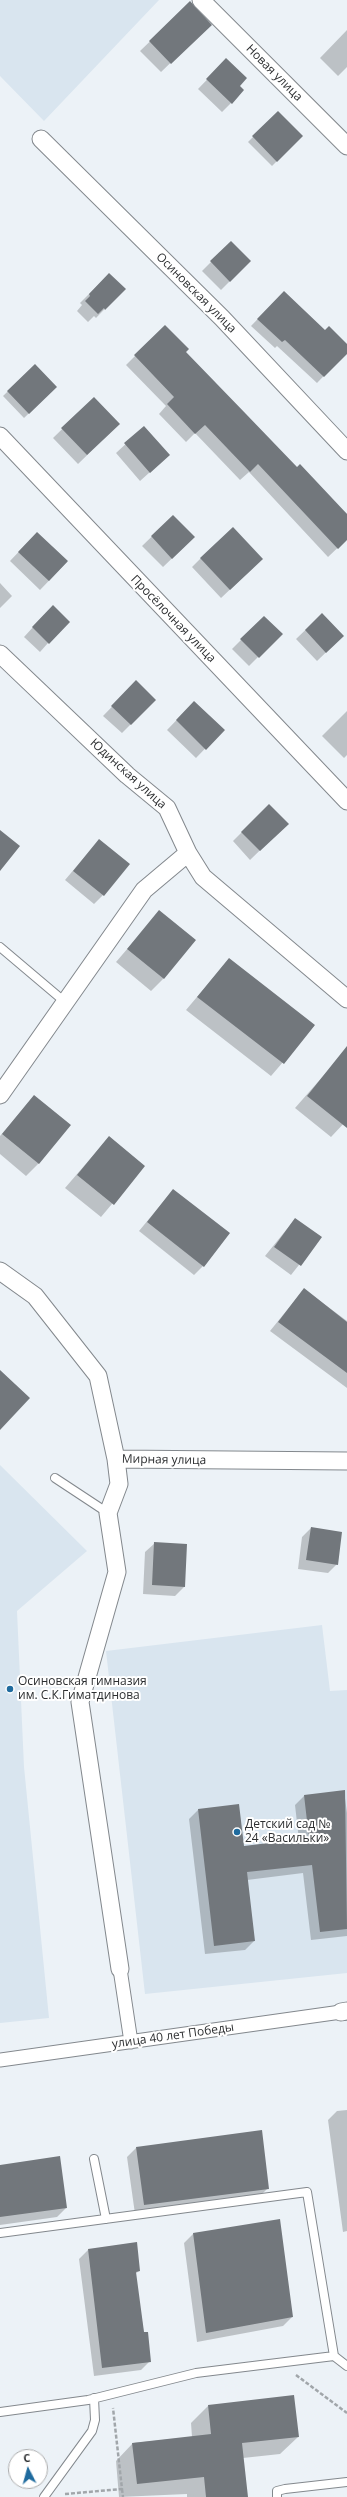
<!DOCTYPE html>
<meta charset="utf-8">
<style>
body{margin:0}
#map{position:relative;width:347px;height:2497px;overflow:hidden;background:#ecf2f7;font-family:"Open Sans",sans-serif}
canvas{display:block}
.north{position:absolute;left:8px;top:2449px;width:40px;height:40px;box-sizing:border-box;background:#fff;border:1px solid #abacad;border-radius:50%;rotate:354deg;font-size:11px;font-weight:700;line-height:16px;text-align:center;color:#2d2f31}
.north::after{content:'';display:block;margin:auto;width:14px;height:18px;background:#1f6b9e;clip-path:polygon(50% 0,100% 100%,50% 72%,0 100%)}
</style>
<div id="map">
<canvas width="347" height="2497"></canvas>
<div class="north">С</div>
</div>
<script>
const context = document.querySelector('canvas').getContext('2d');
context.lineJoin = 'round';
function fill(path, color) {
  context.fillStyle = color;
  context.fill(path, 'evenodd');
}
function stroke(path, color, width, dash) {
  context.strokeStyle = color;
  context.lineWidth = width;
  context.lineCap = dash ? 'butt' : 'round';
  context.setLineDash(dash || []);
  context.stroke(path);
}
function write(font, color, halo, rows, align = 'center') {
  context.font = font + ' "Open Sans",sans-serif';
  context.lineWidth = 4;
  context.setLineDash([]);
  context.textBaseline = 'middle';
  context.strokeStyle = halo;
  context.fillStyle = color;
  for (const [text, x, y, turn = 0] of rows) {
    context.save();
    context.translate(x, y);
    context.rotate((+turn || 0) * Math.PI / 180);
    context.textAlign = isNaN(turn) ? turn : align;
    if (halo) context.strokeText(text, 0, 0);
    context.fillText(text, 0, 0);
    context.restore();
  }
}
fill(new Path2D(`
 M0,0H159L44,121L0,76Z
 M0,1465L87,1551L17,1611L24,1767L49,2018L0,2023Z
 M322,1625L330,1691L347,1690V1973L145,1994L106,1651Z`), '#d9e5ef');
fill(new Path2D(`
 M190,3L210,25L161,72L140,51Z
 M347,30V67L338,76L320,58Z
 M226,60L238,86L231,103L222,112L198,89Z
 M278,112L302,136L272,166L248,142Z
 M231,242L250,261L221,290L202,271Z
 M109,274L124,289L96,318L94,316L88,322L77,311L82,305L80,303Z
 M277,299L347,345V352L317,383L277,346L275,348L251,326Z
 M185,352L297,469L347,514V539L328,557L249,472L240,480L195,433L186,442L159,414L166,406L126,365L135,356Z
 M35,365L56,387L24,418L3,396Z
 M94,398L110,433L78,464L53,438Z
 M144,427L159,464L140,481L116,453Z
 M173,516L185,546L163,567L142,546Z
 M28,542L67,562L40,590L10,561Z
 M201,558L253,568L221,598L192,567Z
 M0,583L12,596L0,608Z
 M322,614L343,636L317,661L296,639Z
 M44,615L48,643L40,652L24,637Z
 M264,617L281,634L249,666L232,649Z
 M136,682L155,700L122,733L103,716Z
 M194,702L223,730L196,758L167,730Z
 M347,711V755L344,758L322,736Z
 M269,805L287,824L250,860L233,841Z
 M99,840L103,895L94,904L65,880Z
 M159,912L163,979L151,991L116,962Z
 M229,959L314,1026L271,1076L186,1010Z
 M339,1058L347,1065V1120L331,1137L295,1108Z
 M34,1096L39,1163L26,1176L0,1154V1136Z
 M109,1137L144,1166L101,1217L65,1188Z
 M173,1190L203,1266L194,1275L139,1231Z
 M295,1219L321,1237L291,1275L265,1256Z
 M304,1289L347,1321V1388L270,1331Z
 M311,1528L337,1564L328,1573L298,1569L302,1537Z
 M155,1543L184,1587L175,1596L143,1594L145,1552Z
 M344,1791L347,1813V1936L311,1940L303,1873L247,1880L254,1941L245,1950L205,1954L189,1819L198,1810L243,1847L299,1840L295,1805L304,1796Z
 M347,2110V2231L343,2232L328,2120L337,2111Z
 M136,2148L268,2188L259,2197L135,2214L127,2157Z
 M0,2166L66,2208L57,2217L0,2225Z
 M279,2221L292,2317L283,2326L197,2342L184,2243L193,2234Z
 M88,2250L139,2271L135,2274L144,2334L150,2361L141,2370L94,2376L79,2259Z
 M208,2406L298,2437L280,2454L243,2458L247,2497H187V2494L119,2497L116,2461L133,2443L192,2437L191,2423Z`), '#0003');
fill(new Path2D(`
 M190,1L212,25L171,64L149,41Z
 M226,58L247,78L240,86L244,90L232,104L206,79Z
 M278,111L303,136L277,162L252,136Z
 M231,241L251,261L230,282L210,261Z
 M109,273L126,289L105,310L104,308L98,314L85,301L90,296L89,294Z
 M284,291L325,330L329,326L347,344V354L324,377L285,340L282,342L257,319Z
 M165,325L189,349L186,352L246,414L297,467L300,464L347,514V540L338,549L258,464L250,472L205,425L195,434L167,404L174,397L134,355Z
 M35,364L57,387L29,414L7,391Z
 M94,397L120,424L87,455L61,428Z
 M144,426L170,455L150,473L124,443Z
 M173,515L195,537L172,559L151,536Z
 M233,527L263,559L230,590L200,558Z
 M37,532L68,561L49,581L18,552Z
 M53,605L70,622L49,644L32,627Z
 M322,613L344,636L326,653L305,630Z
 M264,616L283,634L259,658L240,639Z
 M136,680L156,700L131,725L111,706Z
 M194,701L225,730L206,750L176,720Z
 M269,804L289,824L260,851L241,832Z
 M0,830L20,846L0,871Z
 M99,839L130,864L104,896L73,871Z
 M159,910L196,940L164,979L127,949Z
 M229,958L315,1025L284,1064L197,997Z
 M347,1046V1128L307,1096Z
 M34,1095L71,1125L39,1164L2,1134Z
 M109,1136L145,1166L114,1205L77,1175Z
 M173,1189L230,1233L204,1267L147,1222Z
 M295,1218L322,1237L301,1266L274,1247Z
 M304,1288L347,1322V1373L278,1322Z
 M0,1370L30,1398L0,1430Z
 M311,1527L342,1532L338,1565L306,1560Z
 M154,1542L187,1544L185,1587L152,1585Z
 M345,1790L347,1929L320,1932L312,1865L247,1872L255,1941L214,1946L198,1809L239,1804L244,1846L309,1838L304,1795Z
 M262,2130L269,2189L144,2205L136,2147Z
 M60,2156L67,2208L0,2217V2165Z
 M280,2219L293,2317L206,2333L193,2233Z
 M137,2242L140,2271L136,2272L144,2332H148L151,2362L102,2368L88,2249Z
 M294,2395L299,2437L242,2443L248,2497H206L204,2477L137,2484L132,2443L211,2434L208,2405Z`), '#72777c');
const service = new Path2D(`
 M0,947L65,1002
 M55,1478L108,1513
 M94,2159L106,2219
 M0,2233L307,2192L334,2356
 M0,2412L88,2400L196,2373L334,2356L347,2366
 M44,2497L92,2431L95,2420L94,2398
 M277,2497V2491L285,2489L347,2482`);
const pedestrian = new Path2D(`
 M120,1969L131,2042
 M0,2060L341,2012`);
const minor = new Path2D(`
 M201,0L347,146
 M41,139L222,318L347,451
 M0,436L347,801
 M0,654L127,775L167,808L188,853L203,877L347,999
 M0,1095L144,890L188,853
 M0,1271L35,1296L98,1376L116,1459L347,1461
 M116,1459L119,1484L108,1513L117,1572L80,1702L120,1969
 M341,2012L347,2011`);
stroke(service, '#83888d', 10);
stroke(pedestrian, '#83888d', 15);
stroke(minor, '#83888d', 19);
stroke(new Path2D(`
 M296,2375L347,2413
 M122,2489L123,2497
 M65,2494L122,2489L113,2408`), '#a1a6aa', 2.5, [4, 2]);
stroke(service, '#fff', 8);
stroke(pedestrian, '#fff', 13);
stroke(minor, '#fff', 17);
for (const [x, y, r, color] of [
 [10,1689,4,"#1f6b9e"],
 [237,1832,4,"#1f6b9e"]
]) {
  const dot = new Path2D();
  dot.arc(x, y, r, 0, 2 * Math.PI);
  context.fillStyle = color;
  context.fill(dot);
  stroke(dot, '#fff', 1.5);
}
write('12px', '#2d2f31', '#fff', [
 ["Новая улица",274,73,45],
 ["Осиновская улица",196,293,45],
 ["Просёлочная улица",173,619,46],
 ["Юдинская улица",128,774,42],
 ["Мирная улица",164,1460,1],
 ["улица 40 лет Победы",173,2036,-8]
]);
write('12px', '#2d2f31', '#fff', [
 ["Осиновская гимназия",18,1682],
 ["им. С.К.Гиматдинова",18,1696],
 ["Детский сад №",245,1825],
 ["24 «Васильки»",245,1839]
], 'left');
</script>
